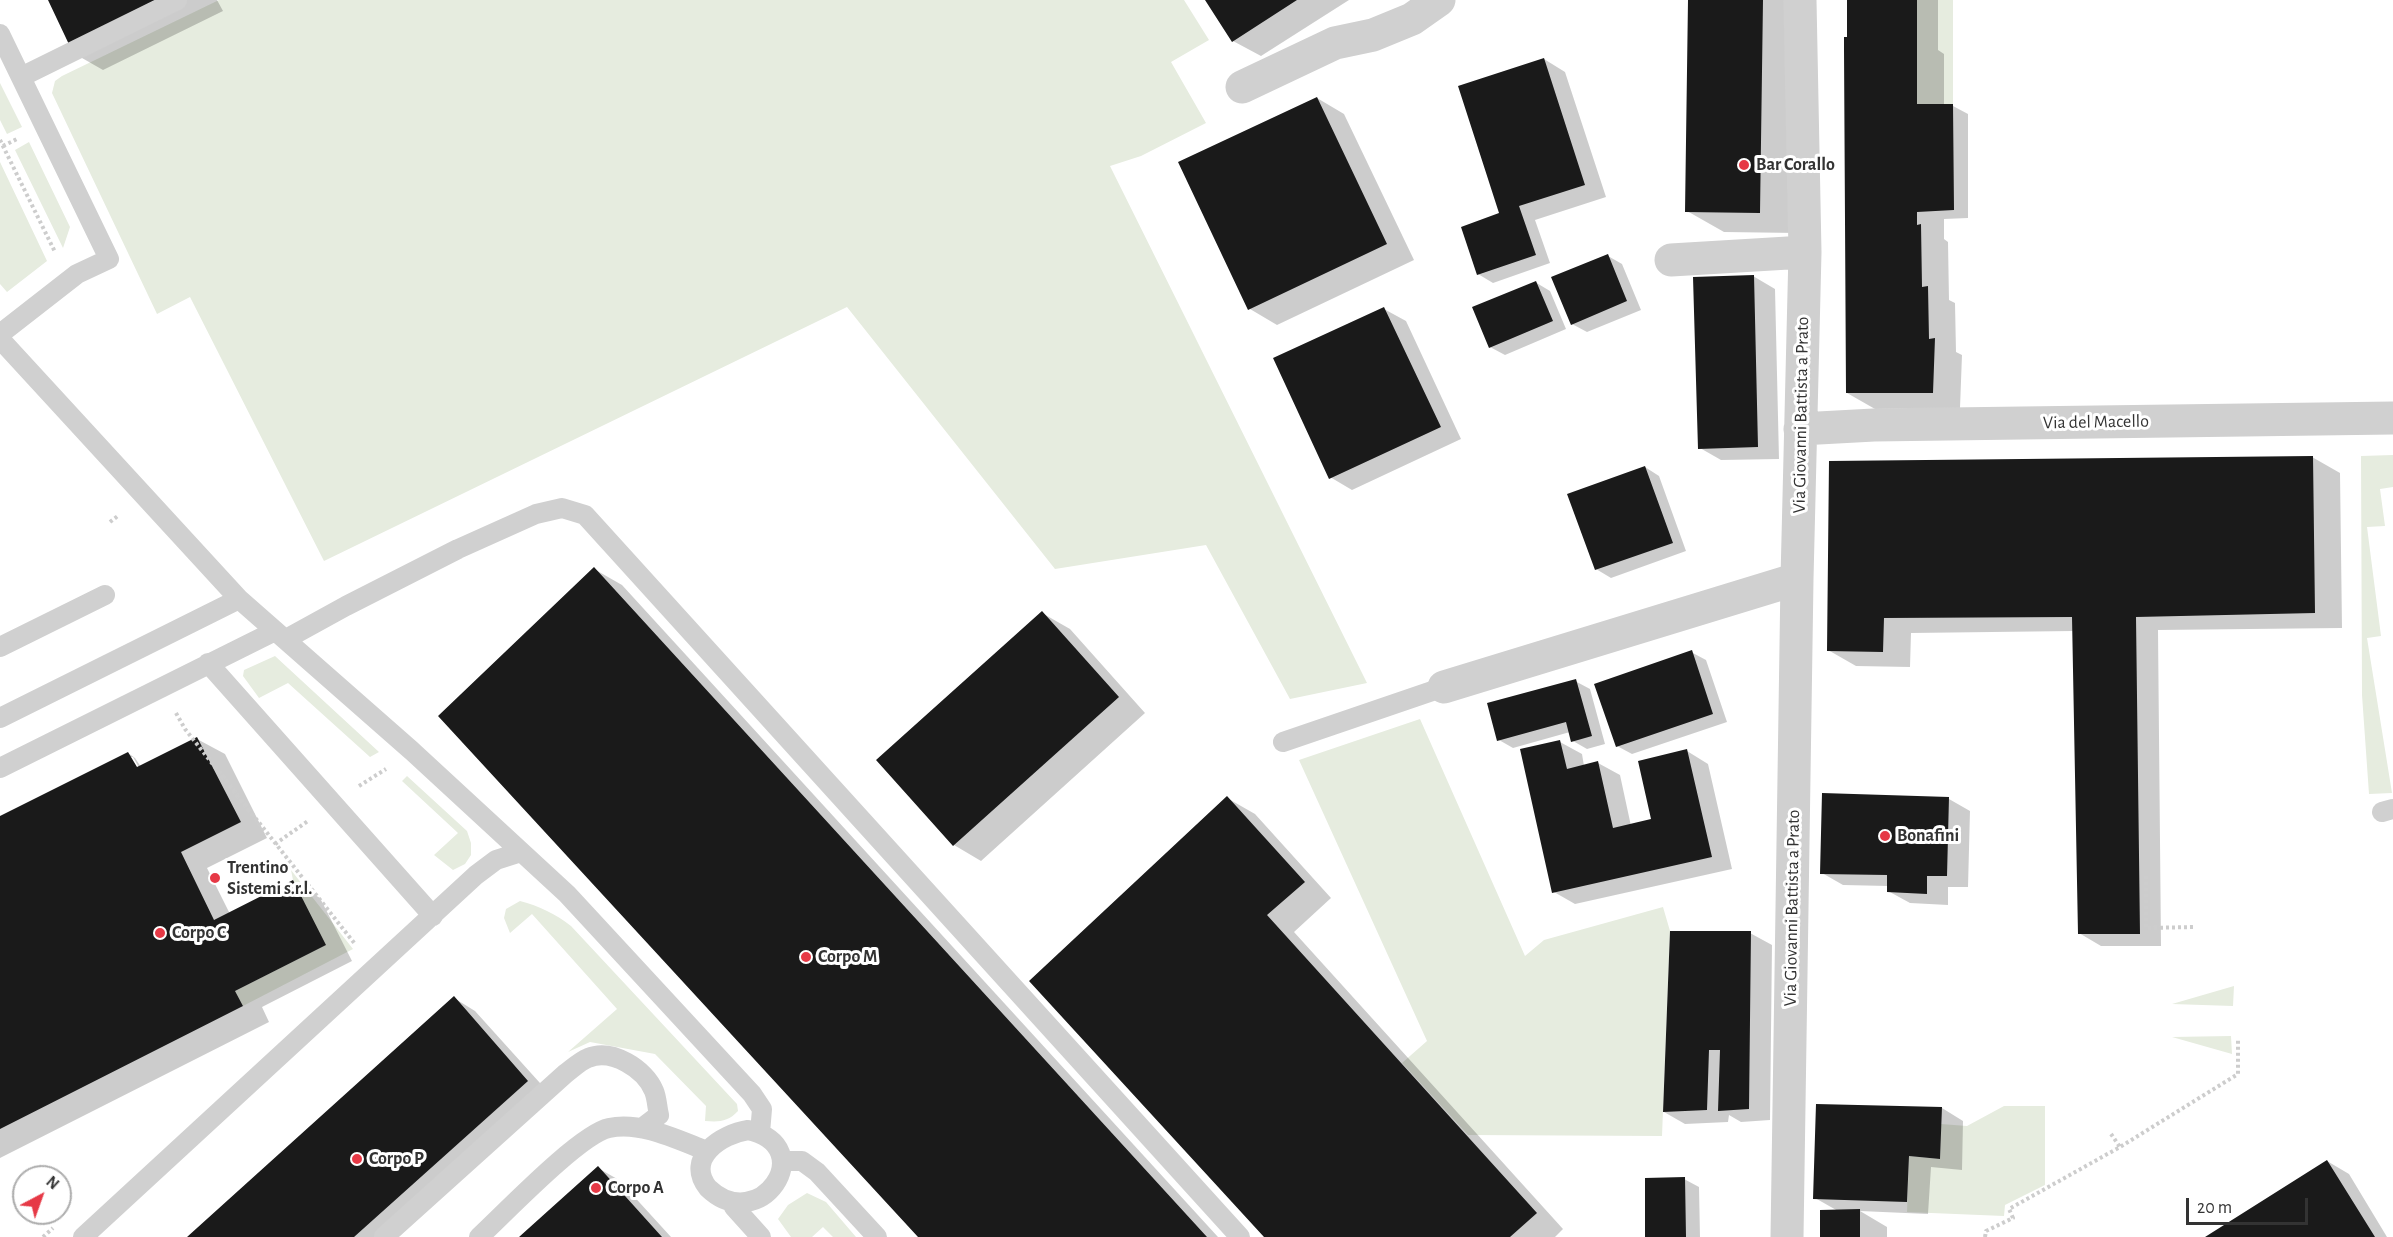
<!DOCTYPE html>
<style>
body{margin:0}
#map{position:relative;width:2393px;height:1237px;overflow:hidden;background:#fff;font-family:"Alegreya Sans",sans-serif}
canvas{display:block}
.north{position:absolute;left:12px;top:1165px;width:60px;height:60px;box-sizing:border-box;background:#fff;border:2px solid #adadad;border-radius:50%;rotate:41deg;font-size:16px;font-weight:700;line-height:24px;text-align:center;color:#333}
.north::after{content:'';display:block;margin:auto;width:21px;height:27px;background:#e63946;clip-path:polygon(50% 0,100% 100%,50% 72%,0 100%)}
.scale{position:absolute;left:2186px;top:1198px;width:122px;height:27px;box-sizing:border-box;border:3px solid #333;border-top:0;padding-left:8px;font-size:18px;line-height:21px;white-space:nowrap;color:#333;-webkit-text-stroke:4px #fff;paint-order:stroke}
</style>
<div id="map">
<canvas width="2393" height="1237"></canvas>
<div class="north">N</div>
<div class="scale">20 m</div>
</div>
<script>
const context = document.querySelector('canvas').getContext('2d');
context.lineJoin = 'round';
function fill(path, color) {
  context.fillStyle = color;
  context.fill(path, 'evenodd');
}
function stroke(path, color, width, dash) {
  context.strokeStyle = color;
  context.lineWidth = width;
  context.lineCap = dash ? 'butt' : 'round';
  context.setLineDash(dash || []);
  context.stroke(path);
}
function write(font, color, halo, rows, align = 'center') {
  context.font = font + ' "Alegreya Sans",sans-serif';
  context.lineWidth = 6;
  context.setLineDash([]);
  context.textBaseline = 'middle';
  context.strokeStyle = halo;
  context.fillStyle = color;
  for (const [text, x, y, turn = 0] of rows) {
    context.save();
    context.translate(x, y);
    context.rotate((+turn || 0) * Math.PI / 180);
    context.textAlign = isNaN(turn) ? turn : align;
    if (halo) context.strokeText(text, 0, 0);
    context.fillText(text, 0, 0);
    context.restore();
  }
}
fill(new Path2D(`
 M219,0H1184L1209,40L1171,62L1206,123L1141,156L1110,166L1367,683L1290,699L1206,545L1055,569L847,307L324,561L190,297L157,314L52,93L55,81L62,76Z
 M1917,0H1953V104H1917Z
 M0,83L22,127L7,134L0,120Z
 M29,142L70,227L63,248L15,150Z
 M0,162L47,261L7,292L0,284Z
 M2393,455V487L2380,489L2385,526L2367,527L2381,636L2367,638L2392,793L2369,794L2362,695L2361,456Z
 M275,656L379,752L370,757L288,683L259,698L243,676L244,670Z
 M1420,719L1525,956L1544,940L1663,907L1670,931L1662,1136L1468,1135L1402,1063L1427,1041L1299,760Z
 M407,776L467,831L471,843V855L465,864L453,870L434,855L458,833L402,781Z
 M291,870L353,949L243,1006L235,991L325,945L293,880Z
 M520,901C539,906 556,914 571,926L737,1104L738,1111C728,1122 719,1122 705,1121L706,1106L655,1054L590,1042L568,1052L617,1009L532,914L510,933L504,918L506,909Z
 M2234,986L2233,1006L2172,1004Z
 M2231,1036L2232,1054L2172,1037Z
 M2004,1106H2045V1185L2005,1205L2004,1216L1907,1212L1909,1156L1940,1159L1941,1124L1967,1126Z
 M807,1193L826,1202L856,1237H833L823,1227L812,1237H791L778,1219L788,1205Z`), '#e6ecdf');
fill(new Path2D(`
 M49,0H217L223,11L103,70L75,54Z
 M1207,0H1349L1261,56L1233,41Z
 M1690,0H1799L1797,233L1724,232L1687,211Z
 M1848,0H1938V50L1944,54V106H1953L1968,114V218L1944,219V239L1948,242L1949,300L1955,303L1956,352L1962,355L1960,408L1875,409L1847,393L1853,39Z
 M1544,59L1565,72L1606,197L1535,220L1550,263L1493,283L1478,274L1503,213Z
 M1317,98L1344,114L1414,260L1277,325L1250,309Z
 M1608,256L1622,264L1641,310L1587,332L1572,324Z
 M1753,276L1775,289L1779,459L1721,460L1700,448Z
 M1535,282L1550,291L1566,329L1505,355L1490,347Z
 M1384,309L1406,321L1461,439L1352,490L1330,477Z
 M2312,457L2340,473L2342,628L2158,630L2161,946H2101L2079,933L2074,631L1911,633L1910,667L1856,666L1828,650L1831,463Z
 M1645,467L1659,476L1686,551L1611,578L1596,569Z
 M594,569L622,585L1218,1237H919Z
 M1042,613L1070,629L1145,713L981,861L954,845Z
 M1691,652L1706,660L1727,722L1632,754L1617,746Z
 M1575,681L1590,689L1605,744L1587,749L1573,741L1570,732L1513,748L1499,740Z
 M197,739L225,754L267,838L207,868L230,914L293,882L320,898L352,961L262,1007L269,1022L0,1158V818L128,753L135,758L141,767ZM130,757H133L142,773L139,774Z
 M1560,742L1582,754L1584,766L1598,763L1620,775L1631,826L1652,821L1687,751L1708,764L1732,869L1575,904L1554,892Z
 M1824,794L1949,799L1970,811L1968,887H1948V905L1910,903L1888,891V886L1843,885L1822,873Z
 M1227,798L1255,814L1331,898L1294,932L1563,1229L1555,1237H1266Z
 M1750,933L1772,945L1770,1120L1741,1122L1729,1115L1728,1122L1685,1124L1664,1112Z
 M454,998L475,1011L549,1093L389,1237H189Z
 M1942,1108L1963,1121L1962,1170L1931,1167L1928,1214L1860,1211L1887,1227V1237H1821L1838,1211L1815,1198Z
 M2327,1161L2349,1174L2387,1237H2207Z
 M598,1168L619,1180L671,1237H521Z
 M1684,1179L1699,1187L1700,1237H1646Z`), '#0003');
fill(new Path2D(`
 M48,0H186L74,55Z
 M1205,0H1297L1232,42Z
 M1688,0H1763L1760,213L1685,212Z
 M1847,0H1917V104H1953L1954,210L1917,212V225L1921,224L1922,287L1928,286L1929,339L1935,338L1933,393H1846L1844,49V37H1847Z
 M1544,58L1585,185L1519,206L1536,255L1477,275L1461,227L1499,213L1458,86Z
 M1317,97L1387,244L1248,310L1178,162Z
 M1608,254L1627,301L1571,325L1551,277Z
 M1754,275L1758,447L1698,449L1693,277Z
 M1536,281L1553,321L1489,348L1472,307Z
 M1384,307L1441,427L1329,479L1273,358Z
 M2313,456L2315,613L2136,617L2140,934H2078L2072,617L1884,618L1883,652L1827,651L1829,461Z
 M1645,466L1673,543L1595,570L1567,494Z
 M594,567L1207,1237H918L438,716Z
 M1042,611L1119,697L953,846L876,760Z
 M1692,650L1713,714L1616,747L1594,684Z
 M1576,679L1592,736L1571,742L1566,722L1497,741L1487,703Z
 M197,737L241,822L181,852L214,920L293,880L326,945L235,991L243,1006L0,1129V816L128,752L137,767Z
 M1560,740L1567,769L1598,761L1613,828L1651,819L1638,761L1687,749L1712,857L1552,893L1520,749Z
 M1822,793L1949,797L1947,876H1927V894L1887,892V875L1820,874Z
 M1227,796L1305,882L1267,915L1537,1213L1510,1237H1264L1029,981Z
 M1670,931H1751L1749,1109L1718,1111L1720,1050H1709L1707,1110L1663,1112Z
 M454,996L528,1081L354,1237H187Z
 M1816,1104L1942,1107L1940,1159L1909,1156L1907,1202L1813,1199Z
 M2327,1160L2375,1237H2205Z
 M598,1166L662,1237H519L549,1210Z
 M1685,1177L1686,1237H1645V1178Z
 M1860,1209V1237H1820V1210Z`), '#1a1a1a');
stroke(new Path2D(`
 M0,140L55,252
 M3,146L17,139
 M110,522L119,515
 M176,713L185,729L355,944
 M359,786L386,769
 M275,844L308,821
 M2146,876V928L2193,927
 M2111,1134L2120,1147
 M43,1237L53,1228
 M1985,1237L1986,1231L2013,1218L2009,1209L2120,1147L2238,1074V1039`), '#cdcdcd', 4, [3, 3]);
stroke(new Path2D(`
 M0,34L109,259L77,274L0,334
 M21,77L177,0
 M0,339L239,599L412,751L567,894L752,1094L762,1109L760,1133
 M286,639L346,606L458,549L536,514L562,508L585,515L1240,1237
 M0,647L105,595
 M208,663L433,916
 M0,718L239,599
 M1283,742L1444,687
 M0,768L275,631
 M2382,812L2393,809
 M748,1130C822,1147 759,1237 708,1188C684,1158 722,1134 748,1130Z
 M782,1161H802L817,1172L877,1237
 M734,1207L761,1237
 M83,1237L476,875L496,860L521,852
 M384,1237L565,1074C572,1069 580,1061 588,1058C612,1048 645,1069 654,1091C657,1098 657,1107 659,1115L642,1128
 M479,1237C505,1213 580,1134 609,1128C641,1121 678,1140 707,1151`), '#d0d0d0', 20);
stroke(new Path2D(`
 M1242,87L1335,43L1373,35L1412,19L1439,0
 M1671,260L1805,252
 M1800,429L1874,425L2393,418
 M1444,687L1797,579
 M1787,1237L1797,579L1805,252L1800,0`), '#d0d0d0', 33);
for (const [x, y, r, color] of [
 [1744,165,6,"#e63946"],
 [1885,836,6,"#e63946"],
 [215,878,6,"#e63946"],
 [160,933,6,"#e63946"],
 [806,957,6,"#e63946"],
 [357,1159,6,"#e63946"],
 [596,1188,6,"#e63946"]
]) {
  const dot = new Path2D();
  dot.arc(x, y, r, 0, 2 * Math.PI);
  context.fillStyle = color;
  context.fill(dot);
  stroke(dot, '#fff', 2);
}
write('bold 18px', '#333', '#fff', [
 ["Bar Corallo",1756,165],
 ["Bonafini",1897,836],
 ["Trentino",227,868],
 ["Sistemi s.r.l.",227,889],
 ["Corpo C",172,933],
 ["Corpo M",818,957],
 ["Corpo P",369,1159],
 ["Corpo A",608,1188]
], 'left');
write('18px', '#333', '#fff', [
 ["Via Giovanni Battista a Prato",1801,415,-89],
 ["Via del Macello",2096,422,-1],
 ["Via Giovanni Battista a Prato",1792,908,-89]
]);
</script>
